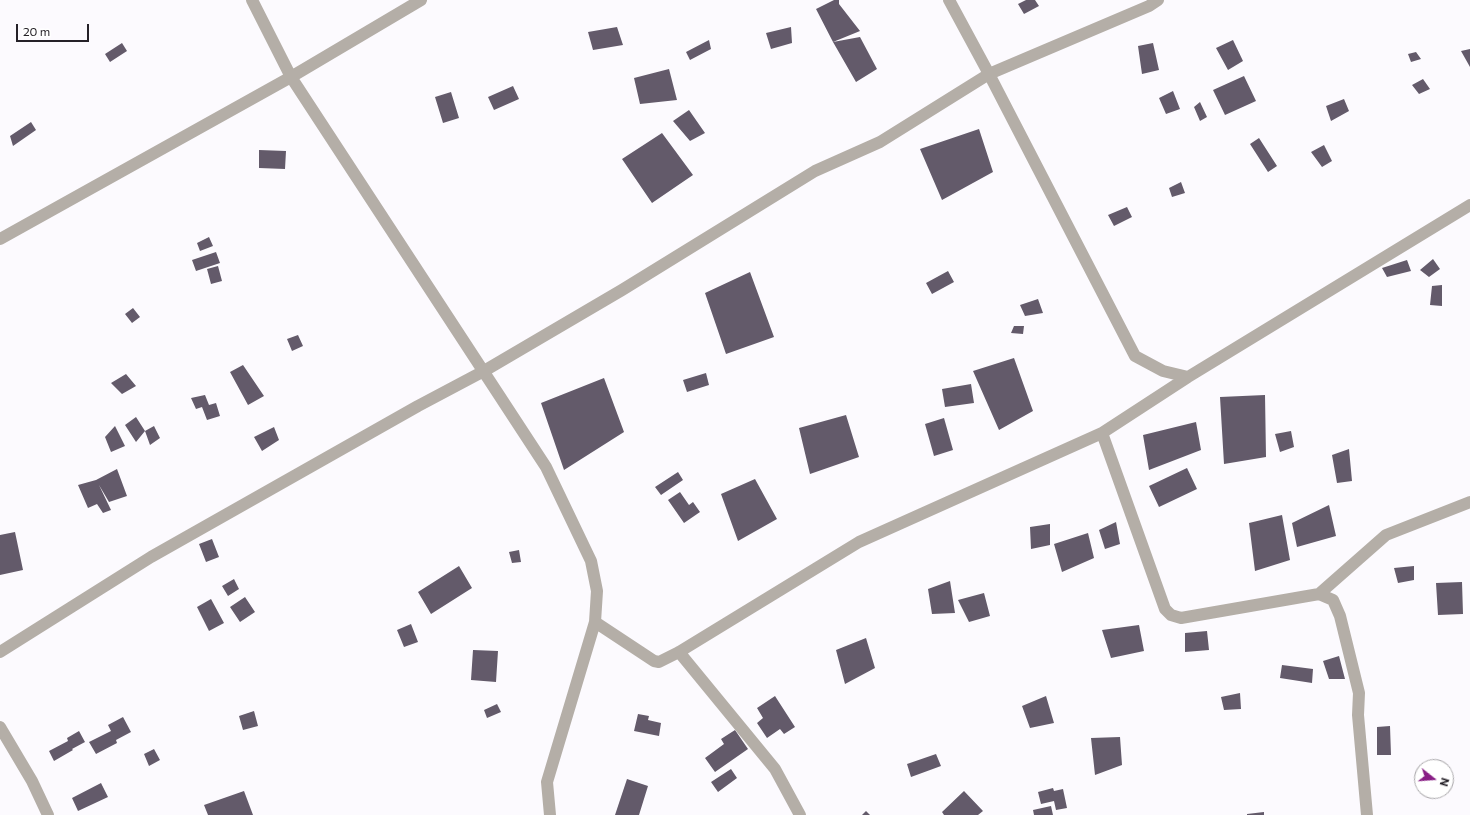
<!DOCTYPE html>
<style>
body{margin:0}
#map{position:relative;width:1470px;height:815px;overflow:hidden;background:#fcfafe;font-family:Commissioner,sans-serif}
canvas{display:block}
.north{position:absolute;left:1414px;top:759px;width:40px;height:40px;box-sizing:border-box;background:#fff;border:1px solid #a8a6a9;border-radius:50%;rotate:107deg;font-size:11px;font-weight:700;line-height:16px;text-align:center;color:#252128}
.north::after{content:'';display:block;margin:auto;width:14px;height:18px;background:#881e85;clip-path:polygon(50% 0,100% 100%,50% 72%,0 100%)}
.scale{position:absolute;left:16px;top:24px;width:73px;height:18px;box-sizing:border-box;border:2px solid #252128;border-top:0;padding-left:5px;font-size:12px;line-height:14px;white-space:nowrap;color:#252128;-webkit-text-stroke:3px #fff;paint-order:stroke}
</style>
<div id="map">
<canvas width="1470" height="815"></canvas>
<div class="north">N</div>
<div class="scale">20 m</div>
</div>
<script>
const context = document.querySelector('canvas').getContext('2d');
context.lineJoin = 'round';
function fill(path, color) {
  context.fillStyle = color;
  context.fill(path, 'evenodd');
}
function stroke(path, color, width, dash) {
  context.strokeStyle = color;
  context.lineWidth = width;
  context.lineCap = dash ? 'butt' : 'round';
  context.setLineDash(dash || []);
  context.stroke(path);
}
fill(new Path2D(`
 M834,0H839V4L860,31L833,42L816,9Z
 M1026,0H1035L1039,6L1024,14L1018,4Z
 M617,27L623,45L593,50L588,32Z
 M791,27L792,43L771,49L766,33Z
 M860,37L877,69L856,82L833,42Z
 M709,40L711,49L690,60L686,52Z
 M1233,40L1243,61L1228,70L1216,48Z
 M122,43L127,51L110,62L105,54Z
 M1153,43L1159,70L1142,74L1138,46Z
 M1470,49V67L1461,51Z
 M1416,52L1421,59L1411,62L1408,54Z
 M669,69L677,100L640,104L634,78Z
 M1244,76L1256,101L1225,115L1213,90Z
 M1423,79L1430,89L1419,94L1412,85Z
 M513,86L519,99L494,110L488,97Z
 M1173,91L1180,109L1166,114L1159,98Z
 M451,92L459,118L443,123L435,97Z
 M1344,99L1349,111L1331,121L1326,106Z
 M1200,102L1207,117L1200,121L1194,107Z
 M689,110L705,133L690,141L673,121Z
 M31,122L36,130L13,146L10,136Z
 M979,129L993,172L942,200L920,149Z
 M662,133L693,175L652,203L622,159Z
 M1259,138L1277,166L1268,172L1250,144Z
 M1324,145L1332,161L1322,167L1311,152Z
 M259,150L286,151L285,169L259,168Z
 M1181,182L1185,193L1172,197L1169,188Z
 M1127,207L1132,217L1114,226L1108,215Z
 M209,237L213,246L200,251L197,243Z
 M216,252L220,263L196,271L192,260Z
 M1433,259L1440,269L1429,277L1420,270Z
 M1407,260L1411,271L1387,277L1382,268Z
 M218,266L222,281L211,284L207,269Z
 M948,271L954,282L932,294L926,283Z
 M750,272L774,337L726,354L705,293Z
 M1442,285V306L1430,305L1432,286Z
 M1038,299L1043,313L1025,316L1020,305Z
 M133,308L140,317L132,323L125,314Z
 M1014,326H1024L1023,334L1011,333Z
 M298,335L303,346L292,351L287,339Z
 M1014,358L1033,411L999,430L973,371Z
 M243,365L264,396L248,405L230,372Z
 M706,373L709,385L687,392L683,380Z
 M126,374L136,386L122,394L111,383Z
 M604,378L624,432L564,470L541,403Z
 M971,384L974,403L945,407L942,389Z
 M205,395L209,405L216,403L220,416L207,420L202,407L196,409L191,398Z
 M1265,395L1266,457L1224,464L1220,397Z
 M846,415L859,457L810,474L799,428Z
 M136,417L145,431L154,426L160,438L150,445L145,431L136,442L125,425Z
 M944,418L953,450L934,456L925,424Z
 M1196,422L1201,450L1149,470L1143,435Z
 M115,426L125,446L111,452L105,437Z
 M274,427L279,440L262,451L254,437Z
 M1291,431L1294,447L1280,452L1275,434Z
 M1349,449L1352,481L1337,483L1332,455Z
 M1187,468L1197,489L1159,507L1149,486Z
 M117,469L127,496L109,502L99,485L111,510L103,513L97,504L88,508L78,485L96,480Z
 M678,472L683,480L661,495L655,487Z
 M755,479L777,519L738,541L721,494Z
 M680,492L689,505L693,502L700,512L684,523L668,500Z
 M1329,505L1336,536L1297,547L1292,523Z
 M1282,515L1290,560L1255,571L1249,523Z
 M1116,522L1120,544L1105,549L1099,530Z
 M1050,524V545L1031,549L1030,527Z
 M15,532L23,570L0,575V535Z
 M1088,533L1094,558L1062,572L1054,544Z
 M212,539L219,557L206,562L199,544Z
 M519,550L521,562L512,563L509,552Z
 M459,566L472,588L431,614L418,592Z
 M1414,566V580L1398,583L1394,568Z
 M234,579L239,589L228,596L222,586Z
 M950,581L955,613L932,614L928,589Z
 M1462,582L1463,614L1438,615L1436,583Z
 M984,593L990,616L969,622L958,600Z
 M245,597L255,612L240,622L230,607Z
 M211,599L224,623L209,631L197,607Z
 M411,624L418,642L404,647L397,630Z
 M1139,625L1144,651L1111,658L1102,630Z
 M1207,631L1209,650L1185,652V633Z
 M866,638L875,668L845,684L836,650Z
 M473,650L498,651L496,682L471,680Z
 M1339,656L1345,679H1329L1323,661Z
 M1282,665L1313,669L1312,683L1280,678Z
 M1240,693L1241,709L1224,710L1221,697Z
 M775,696L795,727L784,734L780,729L767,738L757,723L763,718L757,708Z
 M1046,696L1054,723L1030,728L1022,706Z
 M497,704L501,712L487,718L484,710Z
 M254,711L258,726L243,730L239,716Z
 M638,714L649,716L648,720L661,723L659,736L634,731Z
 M123,717L131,732L116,740L117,743L96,754L89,742L111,731L108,725Z
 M1390,726L1391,755H1377V727Z
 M735,730L748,749L715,772L705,758L724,744L721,739Z
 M79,731L85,742L72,749L73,750L54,761L49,751L68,741L67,738Z
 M1120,737L1122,765L1095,775L1091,738Z
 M154,749L160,760L149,766L144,754Z
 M936,754L941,766L911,777L907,764Z
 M731,769L737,778L718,792L711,782Z
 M627,779L648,786L639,815H615Z
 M101,783L108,797L78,811L72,798Z
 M1053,788L1054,791L1063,789L1067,808L1056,810L1054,801L1041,804L1038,792Z
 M244,791L253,815H208L204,805Z
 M964,791L983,811L978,815H944L942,812Z
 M1051,806L1053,815H1034L1033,810Z
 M866,811L870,815H862Z
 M1264,812V815H1247V814Z`), '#635a6a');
stroke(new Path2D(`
 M252,0L291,77L546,467L591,561L597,591L595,622L547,782L550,815
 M949,0L989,74L1135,356L1163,371L1188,377L1470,205
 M0,239L291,77L421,0
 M1102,433L1165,609L1171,615L1181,618L1319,594L1333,600L1340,616L1359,693L1358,715L1367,815
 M1319,594L1386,535L1470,502
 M595,622L654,661L659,662L679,652L859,542L1102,433L1188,377
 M0,652L151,557L418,406L484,371L622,290L815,171L880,142L989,74L1149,6L1158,0
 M679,652L775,769L800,815
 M0,727L32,781L48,815`), '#b4aea7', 12);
</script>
